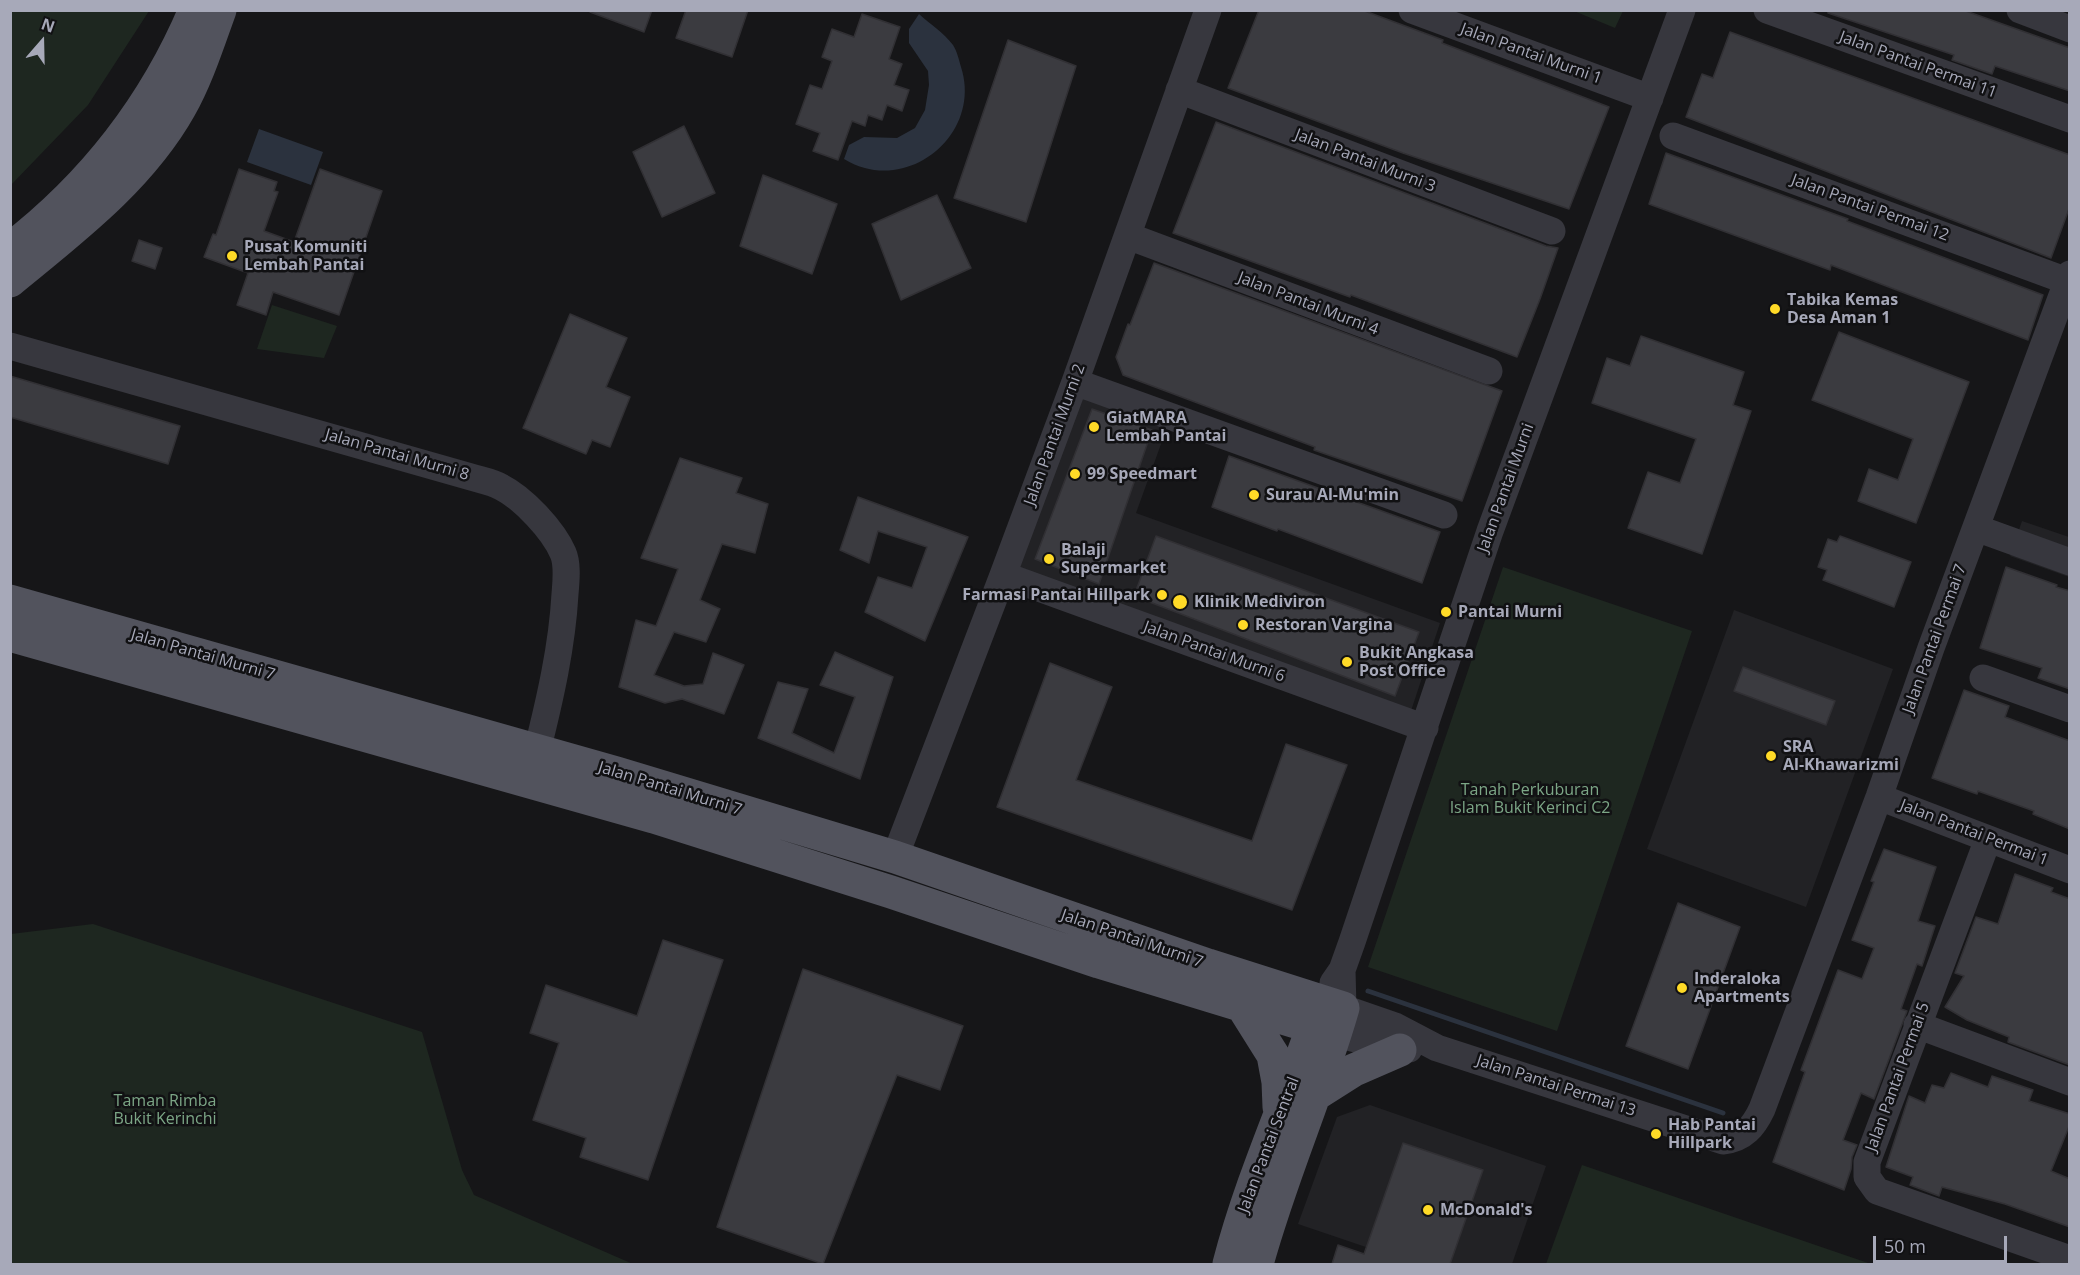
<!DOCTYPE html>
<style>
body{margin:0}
#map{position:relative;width:2080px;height:1275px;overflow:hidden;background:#161618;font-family:"Open Sans",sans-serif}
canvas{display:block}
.frame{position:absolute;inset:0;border:12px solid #a7a9b9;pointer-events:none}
.north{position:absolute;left:12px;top:12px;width:60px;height:60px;-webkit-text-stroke:4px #111113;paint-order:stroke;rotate:20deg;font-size:16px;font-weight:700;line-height:24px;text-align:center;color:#a7a9b9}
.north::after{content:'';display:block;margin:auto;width:21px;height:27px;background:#a7a9b9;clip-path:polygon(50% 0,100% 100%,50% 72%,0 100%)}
.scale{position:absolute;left:1873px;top:1236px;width:134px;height:27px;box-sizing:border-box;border:3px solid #a7a9b9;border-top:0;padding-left:8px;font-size:18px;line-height:21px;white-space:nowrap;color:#a7a9b9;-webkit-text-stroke:4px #111113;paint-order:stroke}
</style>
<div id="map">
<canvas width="2080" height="1275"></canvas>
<div class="frame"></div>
<div class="north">N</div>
<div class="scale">50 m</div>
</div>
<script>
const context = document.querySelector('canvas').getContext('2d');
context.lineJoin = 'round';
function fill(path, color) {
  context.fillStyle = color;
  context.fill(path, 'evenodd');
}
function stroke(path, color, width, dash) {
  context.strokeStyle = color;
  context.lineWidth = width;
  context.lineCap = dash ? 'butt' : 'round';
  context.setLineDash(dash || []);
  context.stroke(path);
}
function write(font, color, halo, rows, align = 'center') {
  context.font = font + ' "Open Sans",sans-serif';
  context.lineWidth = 5;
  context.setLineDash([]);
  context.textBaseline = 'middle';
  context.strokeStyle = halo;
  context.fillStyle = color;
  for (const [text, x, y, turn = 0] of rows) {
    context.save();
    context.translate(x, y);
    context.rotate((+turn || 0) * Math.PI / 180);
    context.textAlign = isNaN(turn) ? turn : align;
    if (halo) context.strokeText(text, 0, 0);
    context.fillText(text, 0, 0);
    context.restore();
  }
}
fill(new Path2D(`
 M1080,391L1169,422L1136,513L1440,623L1410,714L1013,571Z
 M2022,521L2069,537V577L2010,556Z
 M1734,610L1893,669L1806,907L1647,849Z
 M1370,1105L1546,1166L1512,1264H1413V1263L1298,1224L1337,1117Z`), '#222225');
fill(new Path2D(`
 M11,10L149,11L88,105L11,185Z
 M1574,11H1623L1615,28Z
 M272,305L337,326L324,358L257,349Z
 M1503,567L1692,631L1557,1031L1368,967Z
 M93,924L422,1032L462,1170L474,1195L633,1264H11V934Z
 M1582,1165L1871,1264H1546Z`), '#1e2720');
fill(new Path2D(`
 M919,14C930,24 944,33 953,45C957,51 959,60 961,67C983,135 906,197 844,159L849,145L864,137L897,138L915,128L925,110L929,85L928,71L909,43V29Z
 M259,129L323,152L311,185L247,162Z`), '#2b323e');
stroke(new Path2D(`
 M1368,991L1723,1113`), '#2b323e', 5);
const building = new Path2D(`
 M591,10H652L644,32L590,12Z
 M686,10H748L732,57L676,38Z
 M1259,10H1362L1443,40L1442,43L1609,107L1569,209L1403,153L1228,88Z
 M1828,10H1963L2070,48V91L1995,66L1992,74L1952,60L1954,55L1828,13Z
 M862,14L900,27L889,59L902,64L894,85L909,90L902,111L887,105L882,120L868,115L865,126L852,121L838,160L813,151L820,133L796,124L810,85L822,89L832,61L822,57L832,29L854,37Z
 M1730,32L2070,155V206L2051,258L1686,117L1702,74L1713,78Z
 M1008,40L1076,66L1026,222L954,198Z
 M1216,122L1546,246L1558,248L1540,299L1517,357L1351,295L1350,297L1173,233Z
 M684,126L715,193L662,217L633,152Z
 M1666,153L1848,219L1847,221L2043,295L2028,340L1831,265L1830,270L1649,204Z
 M239,169L277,182L274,191L278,192L264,231L294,242L320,169L382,191L339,315L273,292L266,315L237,305L248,273L204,257L213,234L216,235Z
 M763,175L837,204L812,274L740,246Z
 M937,195L971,268L901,300L872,224Z
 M139,240L162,248L155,269L132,261Z
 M1154,263L1502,391L1462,501L1314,450L1315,447L1123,375L1116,357L1128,324L1130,325Z
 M570,314L627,338L606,387L630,397L610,447L592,440L586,454L523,428Z
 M1839,332L1969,382L1916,523L1858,501L1869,469L1898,480L1913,439L1812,400Z
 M1641,336L1744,372L1733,405L1751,411L1702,554L1628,528L1648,472L1680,483L1696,439L1592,403L1607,358L1630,366Z
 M10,376L180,426L168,464L10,417Z
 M1092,409L1152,430L1099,584L1035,559Z
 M1229,456L1440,532L1422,583L1278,529L1277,531L1212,507Z
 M680,458L742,478L736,493L768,504L755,553L722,544L700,600L720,609L706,642L674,632L654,675L684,686L703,684L713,653L744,665L724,714L682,699L665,703L619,687L636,620L656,626L678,569L641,558Z
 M858,497L968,537L925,641L865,612L878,577L912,588L927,547L878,531L869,563L840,550Z
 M1156,536L1419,632L1395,696L1134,596Z
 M1840,536L1911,562L1894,607L1823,580L1827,570L1818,567L1828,539L1837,542Z
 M2006,567L2057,585L2056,587L2070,591V689L2038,678L2042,668L1980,648Z
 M835,652L893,677L860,779L758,738L778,682L808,689L792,733L834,753L855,697L820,685Z
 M1050,663L1112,687L1076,780L1252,841L1286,744L1347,765L1292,910L997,807Z
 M1743,667L1835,701L1826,725L1734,691Z
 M1964,690L2009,706L2005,717L2070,741V829L2033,814L2034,811L1978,791L1977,794L1932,778Z
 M1884,849L1936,867L1918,921L1935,926L1922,966L1917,964L1901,1009L1907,1011L1874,1099L1861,1093L1843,1140L1857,1145L1852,1157L1851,1169L1844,1190L1773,1162L1805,1072L1801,1070L1838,970L1862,979L1874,948L1852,940L1874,882L1871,881Z
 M2015,874L2053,888L2051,892L2070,899V1065L2008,1042L2009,1037L1967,1020L1945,1007L1964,976L1955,973L1976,917L1998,924Z
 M1678,903L1740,927L1688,1069L1626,1046Z
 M663,940L723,960L648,1180L580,1157L586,1138L533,1120L559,1043L530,1033L546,985L637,1016Z
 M803,969L963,1026L940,1090L897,1075L823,1264L717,1227Z
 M1951,1073L1988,1087L1992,1076L2033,1090L2029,1101L2070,1114V1124L2051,1171L2070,1179V1227L2005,1204L1942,1187L1939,1196L1910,1185L1913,1177L1886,1167L1909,1096L1925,1103L1932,1085L1944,1088Z
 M1403,1143L1483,1170L1450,1264H1332L1338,1245L1364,1254Z`);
fill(building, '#3b3b40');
stroke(building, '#313034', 1.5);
stroke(new Path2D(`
 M1412,10L1650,98
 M1767,10L2070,119
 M2020,10L2070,29
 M1179,90L1552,231
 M1673,136L2067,281
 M1128,236L1489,371
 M10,346L471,477C481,480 493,482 501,487C523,498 553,530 563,553C568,564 566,582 565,594C562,647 550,699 537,751
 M1075,382L1444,515
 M1976,528L2070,562
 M1003,575L1425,728
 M1983,678L2070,709
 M1879,797L2070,870
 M1988,839L1867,1162V1177L1877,1191L2070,1259
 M895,857L1003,575L1075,382L1208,10
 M1342,970L1343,1008L1395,1026L1437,1048L1723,1141C1744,1139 1754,1126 1762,1109L1879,797L1931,648L2070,274
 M1333,983L1342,970L1352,942L1490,531L1682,10
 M1917,1025L2070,1082
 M1335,1034L1400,1050L1409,1049`), '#37373e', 27);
stroke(new Path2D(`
 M10,249C93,185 154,107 195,10
 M10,281C72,230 140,179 180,108C197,78 208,43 220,10
 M10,601L617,773L895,857L1208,965L1343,1008C1318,1095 1281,1176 1257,1264
 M10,635L654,817L891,892L1099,962L1335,1034
 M1241,1004L1273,1055L1278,1082L1279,1107
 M1313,1096L1354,1070L1400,1050
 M1229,1264C1252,1175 1291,1093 1320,1006`), '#52535d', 33);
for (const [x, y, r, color] of [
 [232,256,6,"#ffda27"],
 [1775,309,6,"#ffda27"],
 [1094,427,6,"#ffda27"],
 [1075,474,6,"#ffda27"],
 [1254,495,6,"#ffda27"],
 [1049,559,6,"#ffda27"],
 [1162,595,6,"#ffda27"],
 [1180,602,8,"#ffda27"],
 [1446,612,6,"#ffda27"],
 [1243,625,6,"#ffda27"],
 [1347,662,6,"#ffda27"],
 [1771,756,6,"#ffda27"],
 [1682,988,6,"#ffda27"],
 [1656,1134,6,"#ffda27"],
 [1428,1210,6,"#ffda27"]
]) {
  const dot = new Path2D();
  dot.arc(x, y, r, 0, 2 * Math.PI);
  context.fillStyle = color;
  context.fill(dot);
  stroke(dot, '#111113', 2);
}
write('16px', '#a7a9b9', '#111113', [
 ["Jalan Pantai Murni 1",1531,54,20],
 ["Jalan Pantai Permai 11",1918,65,20],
 ["Jalan Pantai Murni 3",1365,161,21],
 ["Jalan Pantai Permai 12",1870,208,20],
 ["Jalan Pantai Murni 4",1308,304,21],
 ["Jalan Pantai Murni 2",1055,435,-70],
 ["Jalan Pantai Murni 8",397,455,16],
 ["Jalan Pantai Murni",1506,488,-70],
 ["Jalan Pantai Permai 7",1935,639,-70],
 ["Jalan Pantai Murni 6",1214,652,20],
 ["Jalan Pantai Murni 7",203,655,16],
 ["Jalan Pantai Murni 7",670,789,17],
 ["Jalan Pantai Permai 1",1974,833,21],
 ["Jalan Pantai Murni 7",1132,939,19],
 ["Jalan Pantai Permai 5",1898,1077,-70],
 ["Jalan Pantai Permai 13",1556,1086,18],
 ["Jalan Pantai Sentral",1269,1145,-69]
]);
write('bold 16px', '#a7a9b9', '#111113', [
 ["Pusat Komuniti",244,247],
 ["Lembah Pantai",244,265],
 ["Tabika Kemas",1787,300],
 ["Desa Aman 1",1787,318],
 ["GiatMARA",1106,418],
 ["Lembah Pantai",1106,436],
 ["99 Speedmart",1087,474],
 ["Surau Al-Mu'min",1266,495],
 ["Balaji",1061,550],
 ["Supermarket",1061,568],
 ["Farmasi Pantai Hillpark",1150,595,"right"],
 ["Klinik Mediviron",1194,602],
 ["Pantai Murni",1458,612],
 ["Restoran Vargina",1255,625],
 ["Bukit Angkasa",1359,653],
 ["Post Office",1359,671],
 ["SRA",1783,747],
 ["Al-Khawarizmi",1783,765],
 ["Inderaloka",1694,979],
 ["Apartments",1694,997],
 ["Hab Pantai",1668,1125],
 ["Hillpark",1668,1143],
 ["McDonald's",1440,1210]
], 'left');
write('16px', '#7ca686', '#111113', [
 ["Tanah Perkuburan",1530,790],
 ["Islam Bukit Kerinci C2",1530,808],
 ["Taman Rimba",165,1101],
 ["Bukit Kerinchi",165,1119]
]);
</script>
